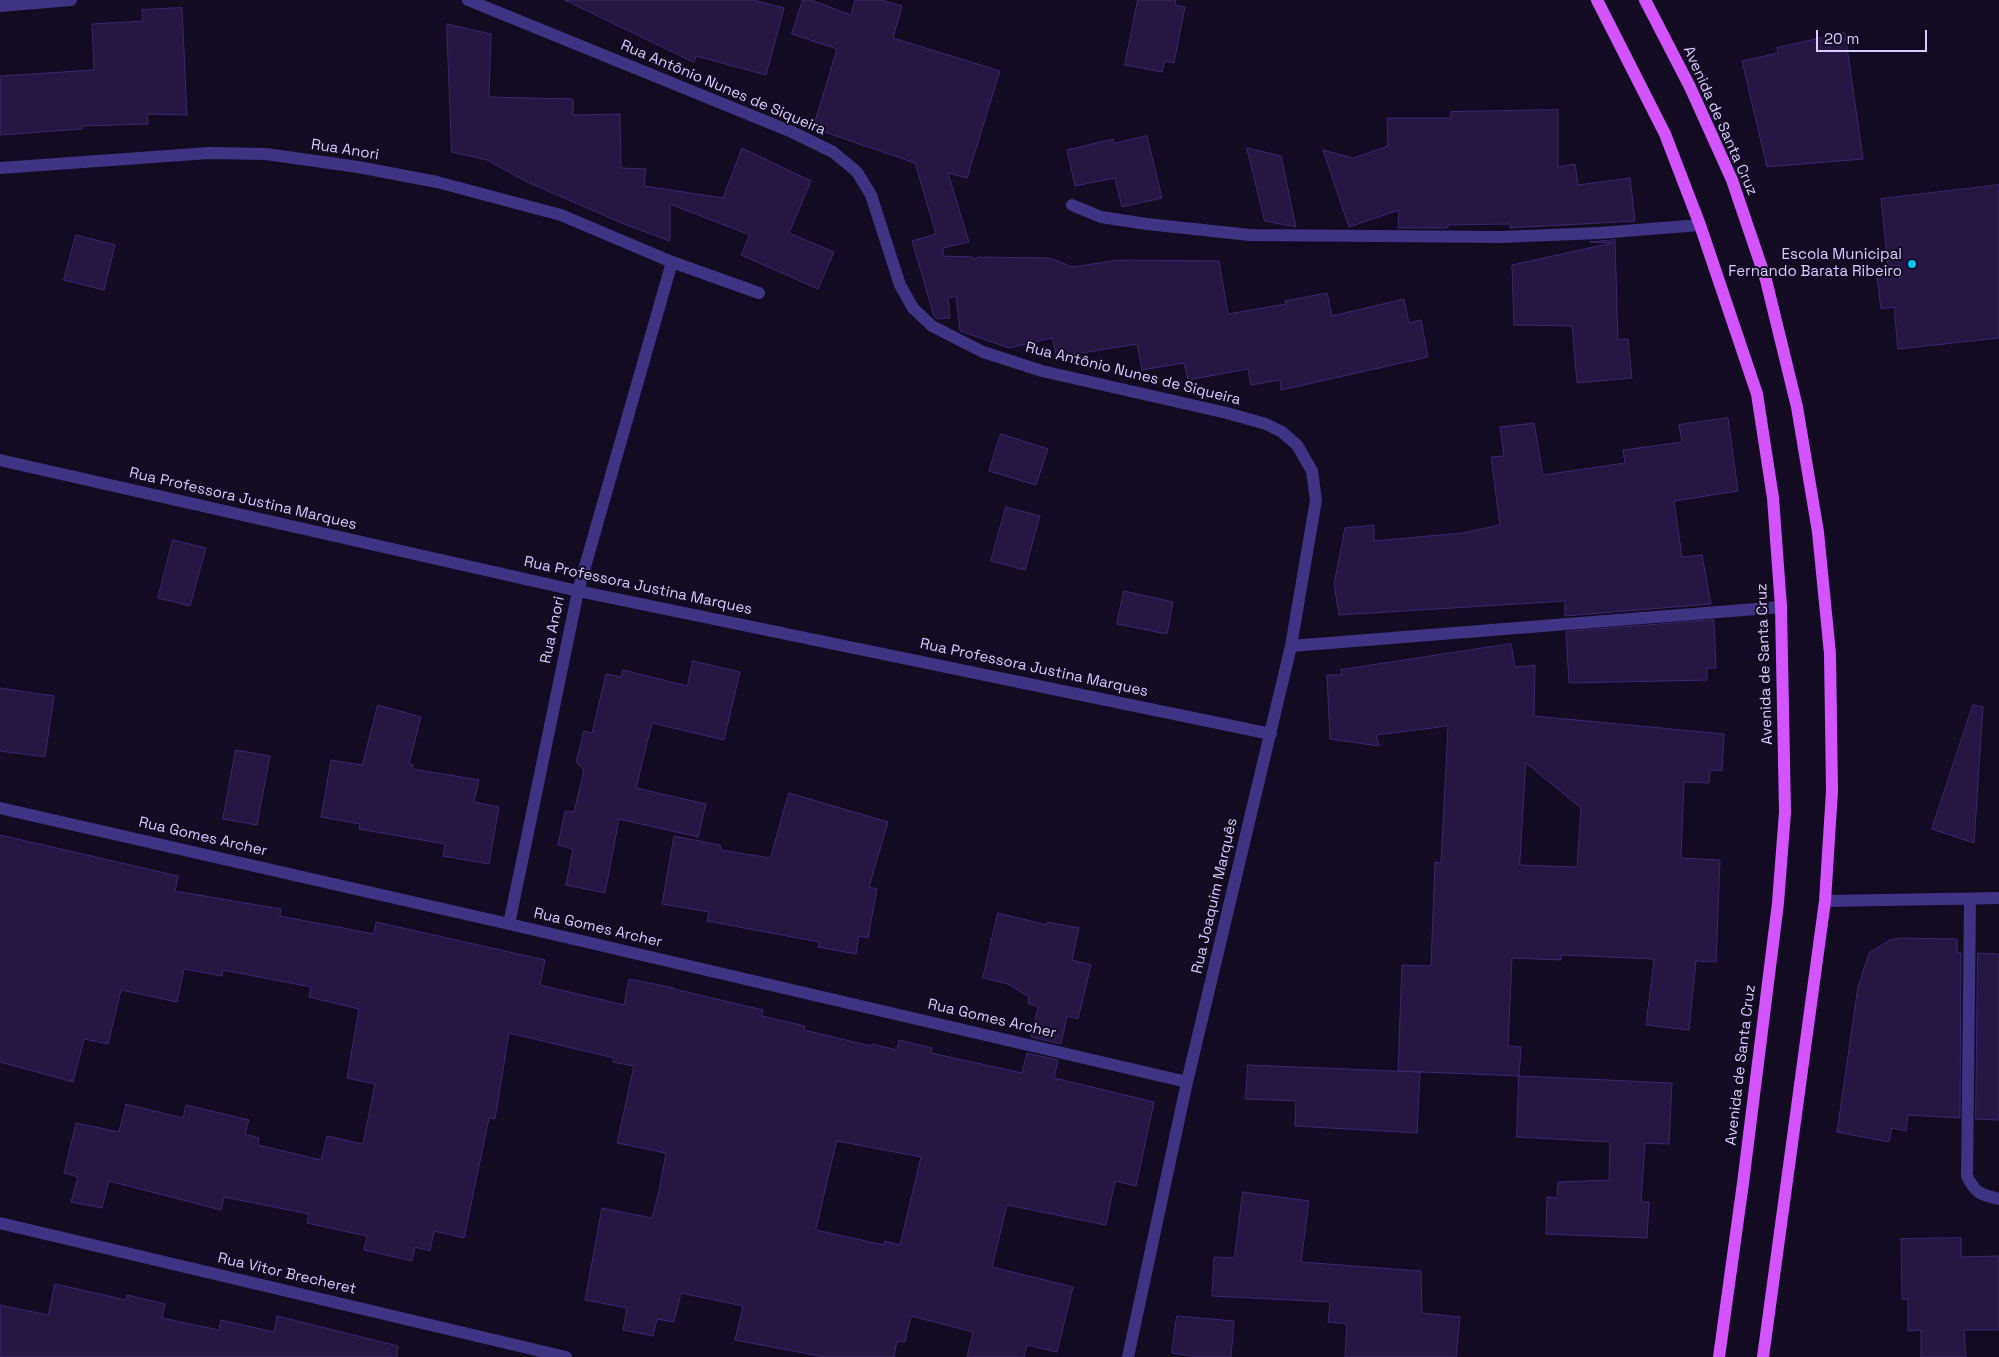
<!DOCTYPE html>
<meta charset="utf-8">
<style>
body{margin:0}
#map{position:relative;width:1999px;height:1357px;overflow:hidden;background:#120b21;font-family:"Space Grotesk",sans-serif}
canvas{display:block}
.scale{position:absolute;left:1816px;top:30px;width:111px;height:22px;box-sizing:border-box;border:2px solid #d8ccff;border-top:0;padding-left:6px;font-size:15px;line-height:18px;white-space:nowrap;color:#d8ccff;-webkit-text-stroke:4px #120b21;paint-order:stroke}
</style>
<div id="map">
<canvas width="1999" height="1357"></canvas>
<div class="scale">20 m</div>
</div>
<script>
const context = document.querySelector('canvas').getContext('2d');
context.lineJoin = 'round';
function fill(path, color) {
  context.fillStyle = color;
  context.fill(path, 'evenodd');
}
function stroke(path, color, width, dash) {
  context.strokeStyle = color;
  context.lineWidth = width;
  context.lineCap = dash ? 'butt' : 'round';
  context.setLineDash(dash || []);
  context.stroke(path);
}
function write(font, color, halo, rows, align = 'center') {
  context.font = font + ' "Space Grotesk",sans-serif';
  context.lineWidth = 4;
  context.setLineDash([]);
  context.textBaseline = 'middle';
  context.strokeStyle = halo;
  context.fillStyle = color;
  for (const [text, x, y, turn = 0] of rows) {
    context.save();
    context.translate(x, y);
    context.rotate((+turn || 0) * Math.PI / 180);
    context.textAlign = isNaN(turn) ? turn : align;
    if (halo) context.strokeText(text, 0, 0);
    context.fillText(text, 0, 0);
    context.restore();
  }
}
const building = new Path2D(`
 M565,0H753L784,8L766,75L696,56L694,62Z
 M803,0H811L851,15L855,0H881L902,6L893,38L1000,71L967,178L948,173L969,242L943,248V256L973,257L974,259L979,257L1049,258L1073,267L1118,260L1219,261L1228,314L1286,304L1285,301L1327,293L1332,316L1404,299L1409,323L1421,320L1428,357L1281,390L1280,380L1251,385L1248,369L1188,380L1184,363L1142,370L1137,344L1057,357L1052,338L1009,348L960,331L956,296L948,298L950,318L937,319L934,316L912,241L936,234L915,163L813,128L837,49L792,34Z
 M1138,0H1176L1175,5L1185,7L1174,63L1165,61L1162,72L1125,65Z
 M182,8L187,115L147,114L148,124L82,126V129L0,135V76L94,70L92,24L143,21L142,10Z
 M447,24L491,34L489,97L573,99V115L620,114L621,168L646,169L644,186L723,198L742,148L811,181L789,233L834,252L818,289L741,255L750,235L670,204V241L624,224L525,181L487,160L452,152Z
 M1845,33L1863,159L1767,167L1742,61L1778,53L1777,48Z
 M1558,110V167L1575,164L1578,185L1630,178L1635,221L1510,228V224L1448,225V228H1398L1399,210L1349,227L1323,150L1353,158L1388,146L1387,118H1451V112Z
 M1147,136L1162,198L1122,207L1115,178L1075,186L1067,150L1113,139L1114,143Z
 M1247,148L1281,156L1296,227L1265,221Z
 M1999,185V338L1898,349L1894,307L1881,309L1876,267L1888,266L1881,199Z
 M76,235L115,245L104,290L64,280Z
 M1615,240L1618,340L1628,339L1632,378L1577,383L1572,326L1514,325L1512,265L1612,243L1590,242Z
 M1728,418L1738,491L1674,501L1682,557L1702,555L1711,604L1565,616V601L1339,615L1334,584L1345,528L1374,525V541L1462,533L1500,525L1491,457L1504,456L1500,427L1534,423L1543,475L1625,463L1623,450L1682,442L1679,425Z
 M1001,434L1048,449L1036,485L989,471Z
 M1006,507L1040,516L1025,570L991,561Z
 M173,540L206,548L190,606L158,598Z
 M1124,591L1173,602L1167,634L1117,624Z
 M1714,620L1716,668H1707V680L1569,683L1566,632Z
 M1511,644L1515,667L1535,665L1534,716L1724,734L1722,771L1710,770L1709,783L1684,782L1681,858L1720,860L1716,962L1696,961L1689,1030L1646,1025L1654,959L1561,955V960L1512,958L1508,1046L1521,1047L1519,1076L1398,1071L1402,965L1431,966L1435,862L1441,863L1448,726L1376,735L1379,746L1330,739L1327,675H1342L1341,670ZM1526,763L1581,808L1577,867L1520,865Z
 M693,661L740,672L724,740L652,723L636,788L706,804L698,837L619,819L605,893L566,885L573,849L558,845L565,811L574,812L584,770L576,762L584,731L592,733L606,674L621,677L623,670L687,686Z
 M0,688L54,696L45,757L0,751Z
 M378,705L421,717L409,764L413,765V769L479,780L474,802L499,807L489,864L443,856L445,844L359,829L360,824L321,817L331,760L362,765Z
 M1973,705L1983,707L1974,843L1932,829Z
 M236,750L270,756L257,825L223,819Z
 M789,793L888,822L869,887L877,889L868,938L859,936L856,954L818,947L819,942L707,921L709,912L662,904L674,836L720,845L721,850L770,858Z
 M0,835L178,876L175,891L281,909L280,916L374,934L376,922L545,960L540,985L624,1005L629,979L674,988V989L763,1010L762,1016L805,1026L804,1030L871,1046L872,1044L897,1050L899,1040L932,1048L931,1053L1022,1073L1027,1053L1058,1060L1054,1078L1154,1102L1136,1186L1115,1181L1106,1225L1007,1205L992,1267L1073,1287L1057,1352L1027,1345L1024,1357H967L973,1332L911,1316L905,1342L897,1341L894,1357H825L735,1340L743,1306L681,1293L674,1322L657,1319L653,1336L623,1330L627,1308L585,1300L602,1208L652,1218L659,1191L666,1153L617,1143L634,1066L613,1062L614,1058L509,1033L495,1119L489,1118L464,1238L434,1231L430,1251L415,1247L412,1261L364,1250L367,1236L307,1223L309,1214L224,1197L221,1210L109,1181L102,1208L71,1202L78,1177L64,1173L76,1123L119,1132L126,1104L183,1118L186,1105L249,1120L245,1134L259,1138L258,1145L321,1160L327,1136L363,1144L375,1084L347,1078L359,1009L309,997L311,987L223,970L222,976L184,969L177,1002L121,990L108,1044L84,1039L73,1082L0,1062ZM837,1141L921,1157L900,1245L885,1241L884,1245L816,1230Z
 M998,913L1047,925V922L1079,928L1072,960L1091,965L1078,1019L1067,1016L1061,1044L1031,1037L1038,1007L1028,1003L1029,997L1008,984L983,978Z
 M1901,938L1957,939V953H1961L1960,1118L1908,1115L1906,1131L1892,1128L1889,1142L1837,1132L1858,987L1869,953L1890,940Z
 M1978,953L1999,954V1120L1976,1119Z
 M1248,1065L1420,1072L1417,1133L1295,1126L1296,1101L1246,1099Z
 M1519,1076L1672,1083L1669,1144L1645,1143L1641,1202H1649L1647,1238L1546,1234L1547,1197L1557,1198L1558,1182L1609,1180L1610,1142L1517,1137Z
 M1243,1192L1309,1201L1301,1262L1421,1271L1422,1313L1460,1317L1456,1357H1345L1347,1324L1328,1322L1330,1302L1212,1296L1214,1257L1234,1258Z
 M1961,1238V1257L1999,1256V1330H1964L1966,1357H1921V1330L1908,1331V1299H1902L1901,1239Z
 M55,1284L126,1300L127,1295L165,1304L162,1318L219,1330L221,1320L274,1332L277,1316L398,1346L397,1357H0V1305L48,1315Z
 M1177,1316L1234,1321L1231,1357H1198L1172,1353Z`);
fill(building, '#251644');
stroke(building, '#3e2672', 1);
stroke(new Path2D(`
 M468,0L792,132L833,152L857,172L871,195L900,285L913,308L932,326L983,352L1042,371L1227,413L1266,424L1282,432L1297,445L1312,471L1316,500L1291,646L1187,1082L1128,1357
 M0,6L71,0
 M0,168L209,153L266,154L358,167L437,182L561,215L672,262L759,293
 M1072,205L1101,217L1147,224L1250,235L1501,237L1599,233L1700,225
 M0,460L578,591L1271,734
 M1291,646L1781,607
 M0,808L509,924L1187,1082
 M1970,899L1967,1176C1975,1193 1981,1195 1999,1199
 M1825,901L1999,898
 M509,924L578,591L672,262
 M0,1223L566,1357`), '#3f3384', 12);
stroke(new Path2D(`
 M1597,0L1665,134L1700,225L1757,394L1773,498L1781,607L1785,812L1778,903L1743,1183L1719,1357
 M1645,0L1690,87L1732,180L1766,280L1797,407L1818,532L1830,654L1832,791L1825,901L1763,1357`), '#d353ff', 12);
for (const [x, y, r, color] of [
 [1912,264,5,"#00c2f7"]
]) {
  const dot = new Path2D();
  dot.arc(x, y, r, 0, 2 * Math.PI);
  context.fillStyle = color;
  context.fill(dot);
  stroke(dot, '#120b21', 2);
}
write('15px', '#d8ccff', '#120b21', [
 ["Rua Antônio Nunes de Siqueira",723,88,23],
 ["Avenida de Santa Cruz",1720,121,66],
 ["Rua Anori",345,150,9],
 ["Rua Antônio Nunes de Siqueira",1133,374,14],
 ["Rua Professora Justina Marques",243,499,13],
 ["Rua Professora Justina Marques",638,586,12],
 ["Rua Anori",553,630,-78],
 ["Avenida de Santa Cruz",1765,664,-92],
 ["Rua Professora Justina Marques",1034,668,12],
 ["Rua Gomes Archer",203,837,13],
 ["Rua Joaquim Marquês",1215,896,-77],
 ["Rua Gomes Archer",598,928,13],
 ["Rua Gomes Archer",992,1019,13],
 ["Avenida de Santa Cruz",1741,1065,-83],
 ["Rua Vitor Brecheret",287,1274,13]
]);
write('15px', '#d8ccff', '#120b21', [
 ["Escola Municipal",1902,255],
 ["Fernando Barata Ribeiro",1902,272]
], 'right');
</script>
